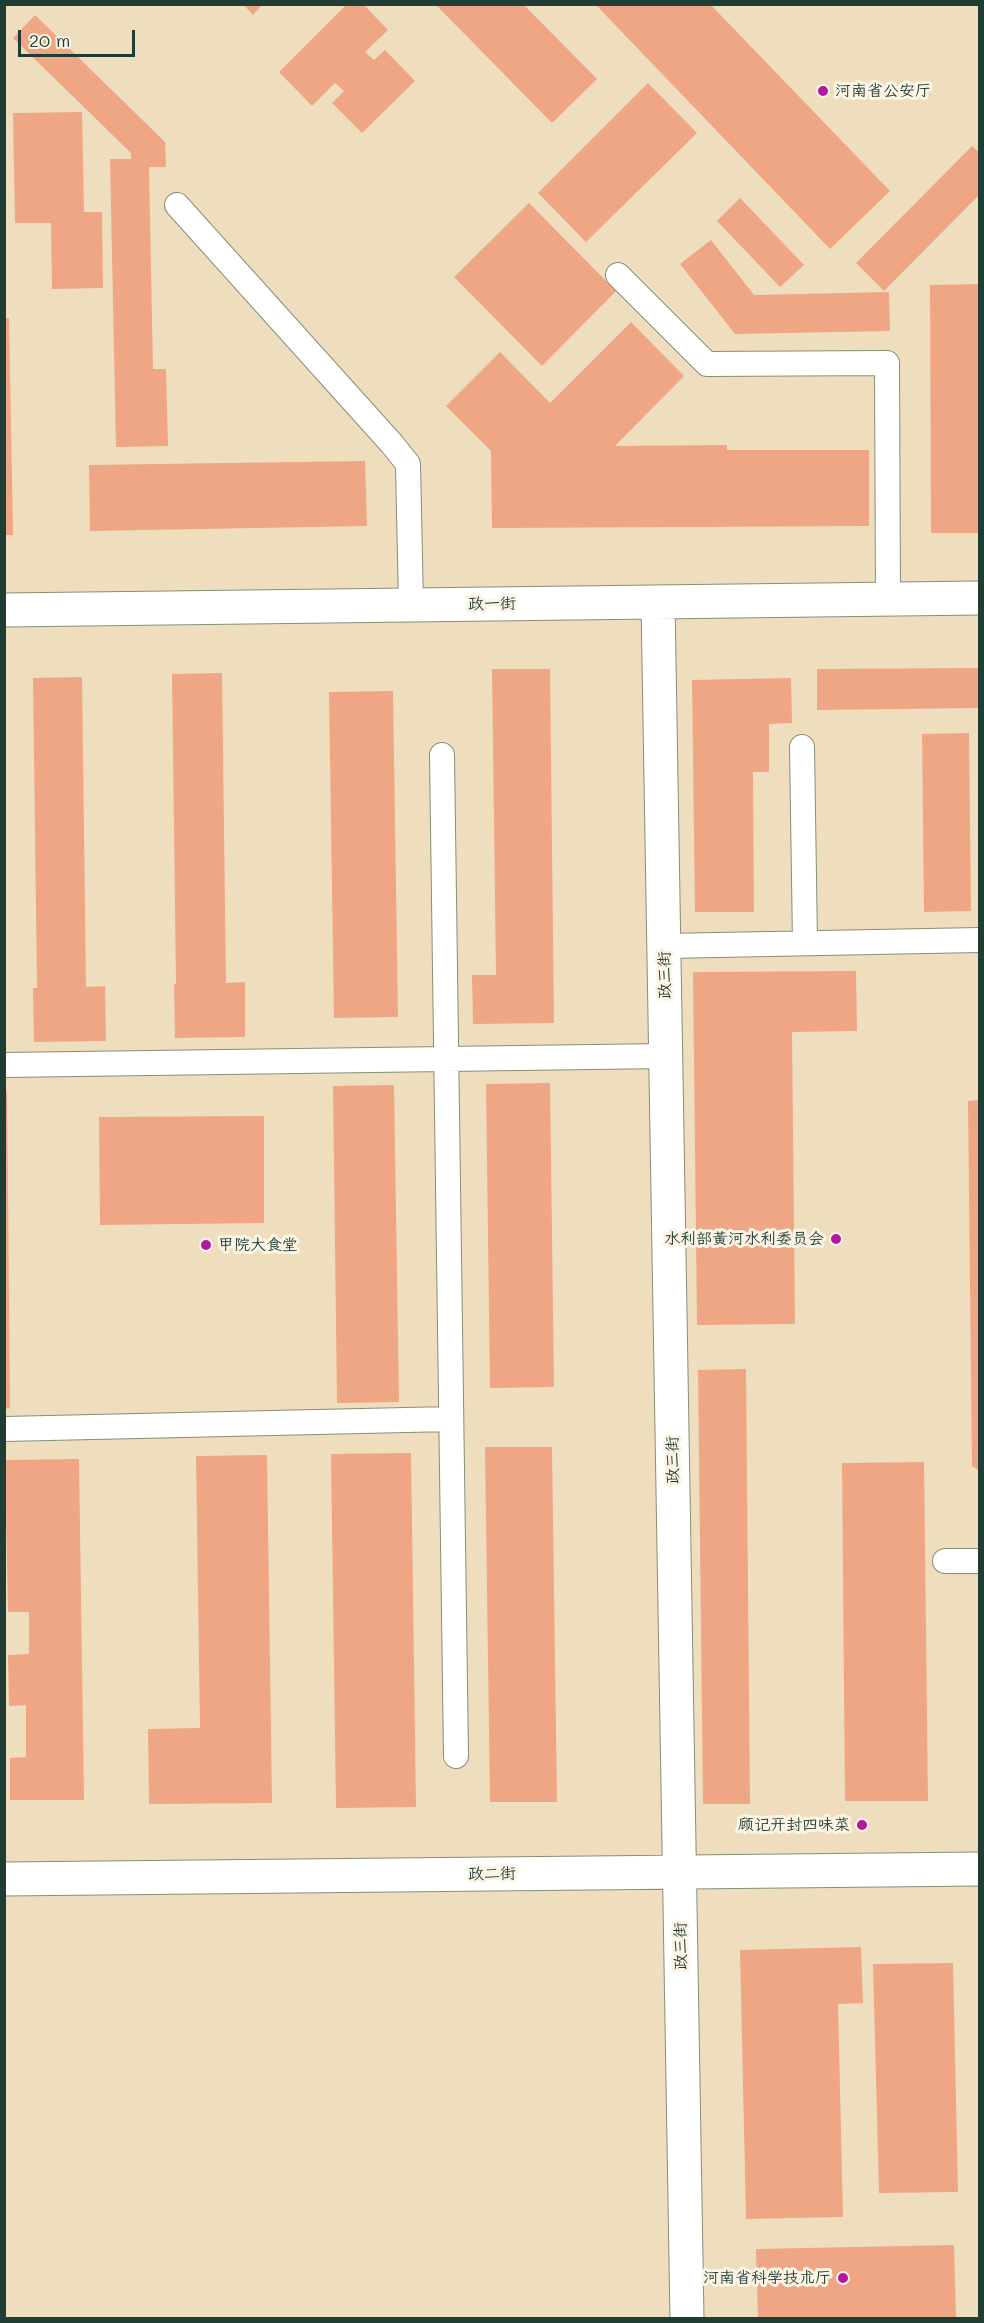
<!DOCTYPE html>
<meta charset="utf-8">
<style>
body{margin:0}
#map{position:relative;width:984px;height:2323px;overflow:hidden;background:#efdebd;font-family:Mali,sans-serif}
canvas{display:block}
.frame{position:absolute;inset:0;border:6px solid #1f3d34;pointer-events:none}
.scale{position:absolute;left:18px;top:30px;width:117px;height:27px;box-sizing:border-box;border:3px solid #1f3d34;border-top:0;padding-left:8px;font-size:18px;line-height:21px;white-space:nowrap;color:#1f3d34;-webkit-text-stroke:4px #fcf5e5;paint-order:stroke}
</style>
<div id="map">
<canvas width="984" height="2323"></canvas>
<div class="frame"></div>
<div class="scale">20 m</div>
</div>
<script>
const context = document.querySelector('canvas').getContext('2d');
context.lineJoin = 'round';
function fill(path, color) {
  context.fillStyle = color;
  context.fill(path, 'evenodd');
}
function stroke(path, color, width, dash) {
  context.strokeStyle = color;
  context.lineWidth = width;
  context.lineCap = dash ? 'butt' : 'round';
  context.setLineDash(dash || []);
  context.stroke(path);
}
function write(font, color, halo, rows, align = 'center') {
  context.font = font + ' Mali,"LXGW WenKai TC",sans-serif';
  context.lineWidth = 6;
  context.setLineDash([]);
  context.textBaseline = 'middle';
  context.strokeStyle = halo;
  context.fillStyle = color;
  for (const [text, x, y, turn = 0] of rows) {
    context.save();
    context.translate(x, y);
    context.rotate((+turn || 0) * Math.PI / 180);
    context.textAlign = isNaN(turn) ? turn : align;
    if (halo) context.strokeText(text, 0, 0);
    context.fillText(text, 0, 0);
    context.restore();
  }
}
fill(new Path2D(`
 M243,4H263L253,15Z
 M347,4H363L388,30L365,52L374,60L385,50L415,81L362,133L332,103L344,91L335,83L312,106L279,72Z
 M435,4H523L597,79L552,123Z
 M595,4H710L890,191L830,249Z
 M35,15L165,142L166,167H149L153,369H166L168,446L116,447L110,159H131V153L13,38Z
 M648,83L697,133L586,242L538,193Z
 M82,112L84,212H102L103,288L52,289L51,223H15L13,113Z
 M972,146L980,153V194L884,291L856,263Z
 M740,198L804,265L780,287L717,221Z
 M529,203L616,291L542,366L454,277Z
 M711,240L754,295L889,292L890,331L735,334L680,264Z
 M980,284V533H931L930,285Z
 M4,318H9L13,535H4Z
 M631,322L684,376L615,446L727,445V450H869V526L492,528L491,451L446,406L500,352L550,403Z
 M365,461L367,526L90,531L89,465Z
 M980,668V708L817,710V669Z
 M492,669H550L554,1023L473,1024L472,975H496Z
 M222,673L226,983L245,982V1037L175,1038L174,984H176L172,674Z
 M82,677L86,987L105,986L106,1041L34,1042L33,988H37L33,678Z
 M791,678L792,723L769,724V772H753L754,912H695L692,680Z
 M393,691L398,1017L334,1018L329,692Z
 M969,733L971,911L924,912L922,734Z
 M856,971L857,1031L792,1032L795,1324L697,1325L693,972Z
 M550,1083L554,1387L490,1388L486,1084Z
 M394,1085L399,1402L337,1403L333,1086Z
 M4,1091H7L10,1408L4,1409Z
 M980,1100V1471L972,1466L968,1101Z
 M264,1116V1223L100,1225L99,1117Z
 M746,1369L750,1804H703L698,1370Z
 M485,1447H552L557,1802H490Z
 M411,1453L416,1807L336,1808L331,1454Z
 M267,1455L272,1803L149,1804L148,1729L200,1728L196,1456Z
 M79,1459L84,1800H10V1758L26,1757V1705L9,1706L8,1655L29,1654V1612H8L5,1460Z
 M924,1462L928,1801H845L842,1463Z
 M861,1947L863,2003L838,2004L843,2217L746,2219L740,1950Z
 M953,1963L958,2192L879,2193L873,1964Z
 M954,2245L956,2318H758L756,2249Z`), '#efa685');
const lane = new Path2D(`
 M177,205L392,444L408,464L411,605
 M618,275L707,364L887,363L888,600
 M802,747L805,943
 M442,755L456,1756
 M664,946L980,940
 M4,1065L666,1056
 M4,1429L451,1419
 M945,1561H980`);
const street = new Path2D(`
 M658,602L687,2318
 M4,610L980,598
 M4,1879L980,1869`);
stroke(lane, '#878e78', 26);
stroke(street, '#878e78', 35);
stroke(lane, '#fff', 24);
stroke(street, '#fff', 33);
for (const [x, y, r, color] of [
 [823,91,6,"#b5179e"],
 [836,1239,6,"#b5179e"],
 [206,1245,6,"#b5179e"],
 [862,1825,6,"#b5179e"],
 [843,2278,6,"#b5179e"]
]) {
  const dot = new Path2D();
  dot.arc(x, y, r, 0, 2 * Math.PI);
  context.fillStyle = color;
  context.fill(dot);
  stroke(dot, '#fcf5e5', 2);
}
write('16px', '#1f3d34', '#fcf5e5', [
 ["河南省公安厅",835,91,"left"],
 ["水利部黄河水利委员会",824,1239],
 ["甲院大食堂",218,1245,"left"],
 ["顾记开封四味菜",850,1825],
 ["河南省科学技术厅",831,2278]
], 'right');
write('16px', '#1f3d34', '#fcf5e5', [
 ["政一街",492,604,-1],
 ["政三街",665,975,-91],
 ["政三街",673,1460,-91],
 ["政二街",492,1874,-1],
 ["政三街",681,1946,-91]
]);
</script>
